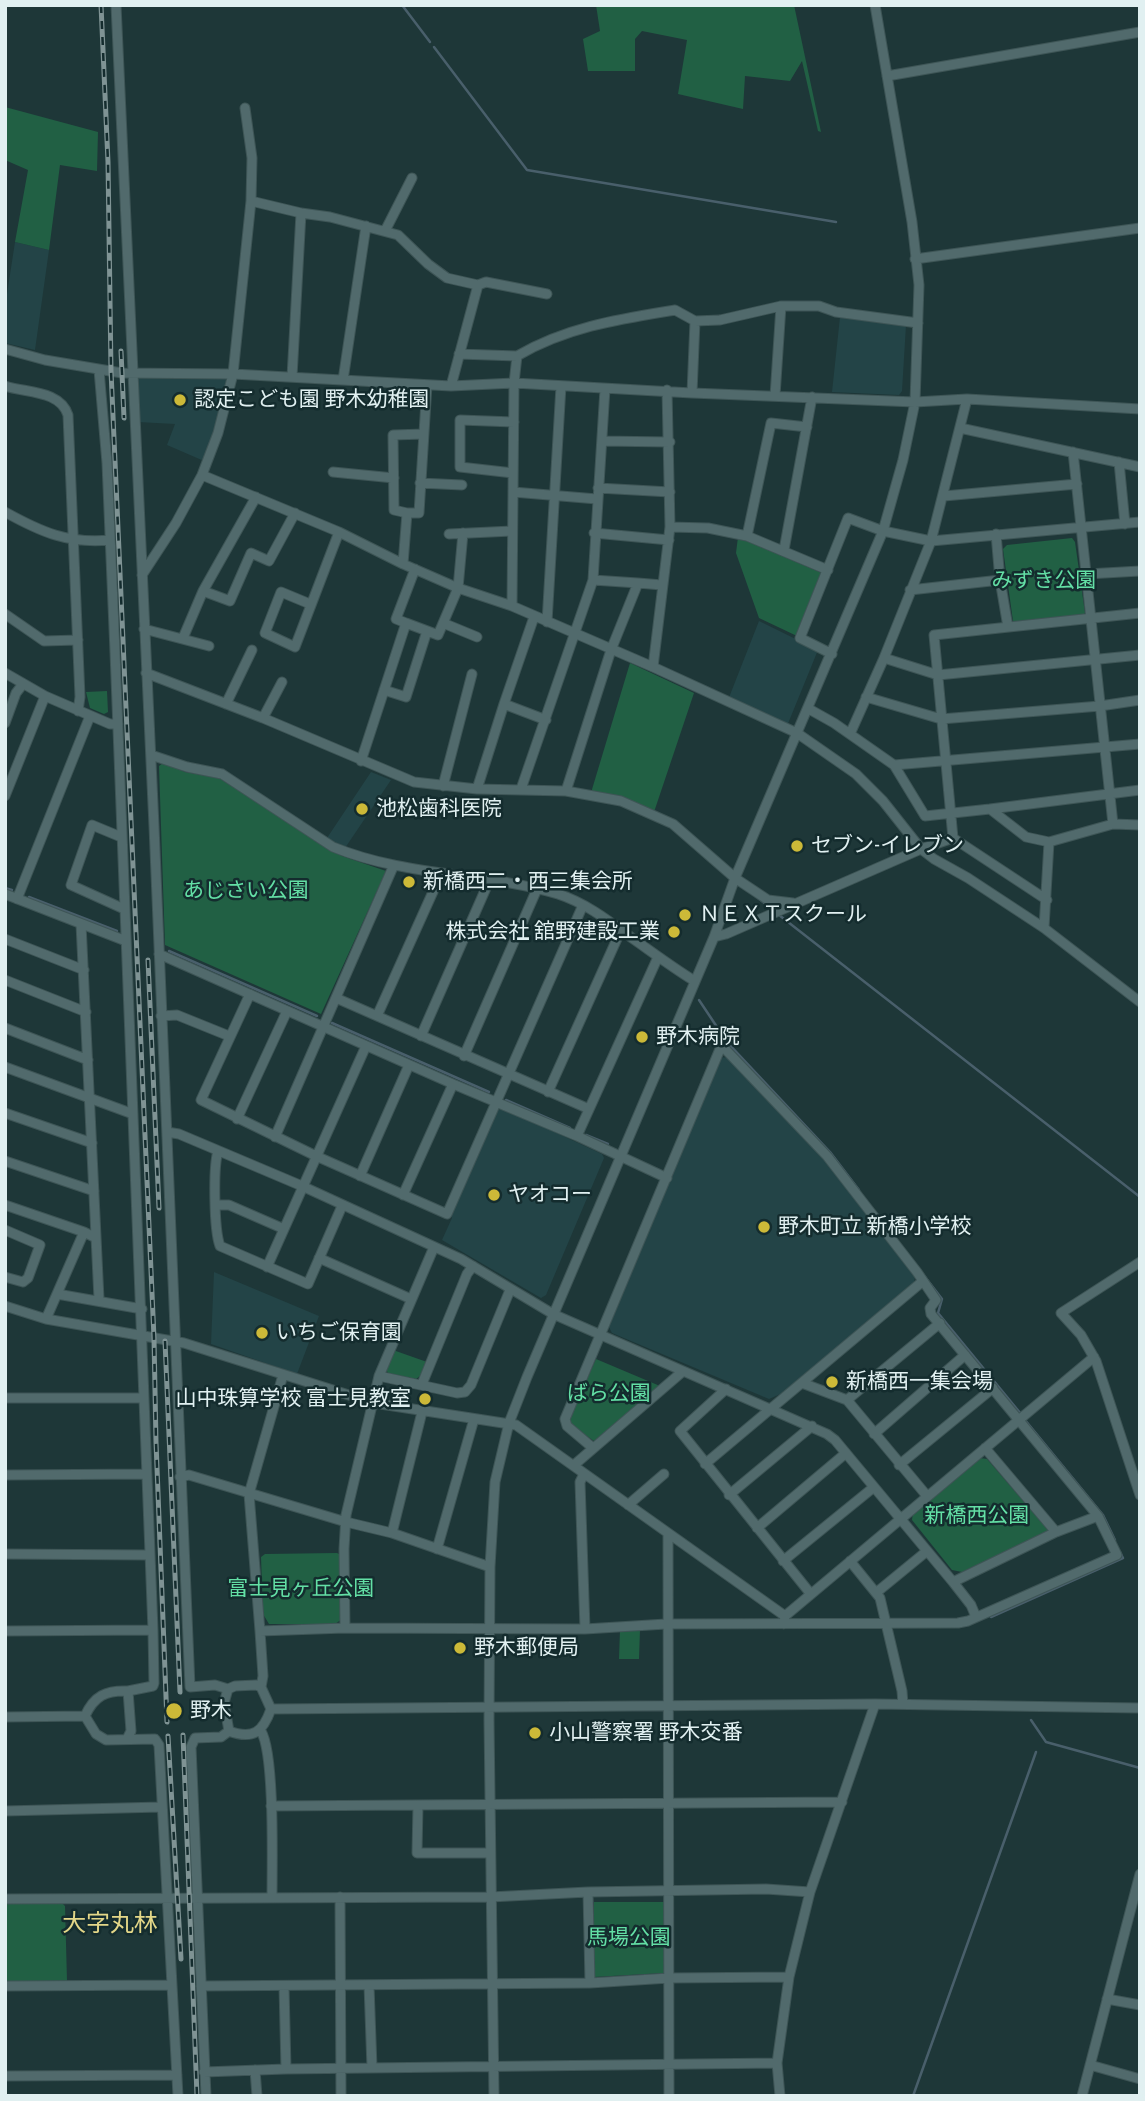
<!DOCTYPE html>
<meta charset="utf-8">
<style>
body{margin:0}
#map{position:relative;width:1145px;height:2101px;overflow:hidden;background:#1e3738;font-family:"PT Sans Narrow",sans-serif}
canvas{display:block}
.frame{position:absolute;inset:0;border:7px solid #e1f0f1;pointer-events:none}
</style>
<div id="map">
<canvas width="1145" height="2101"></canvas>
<div class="frame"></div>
</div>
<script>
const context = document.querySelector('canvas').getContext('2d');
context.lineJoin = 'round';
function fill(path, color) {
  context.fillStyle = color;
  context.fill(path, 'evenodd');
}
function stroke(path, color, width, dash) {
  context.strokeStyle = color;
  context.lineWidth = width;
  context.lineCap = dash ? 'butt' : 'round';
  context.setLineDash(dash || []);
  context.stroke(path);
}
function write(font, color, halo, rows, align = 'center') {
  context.font = font + ' "PT Sans Narrow","Noto Sans JP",sans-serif';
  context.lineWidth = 5;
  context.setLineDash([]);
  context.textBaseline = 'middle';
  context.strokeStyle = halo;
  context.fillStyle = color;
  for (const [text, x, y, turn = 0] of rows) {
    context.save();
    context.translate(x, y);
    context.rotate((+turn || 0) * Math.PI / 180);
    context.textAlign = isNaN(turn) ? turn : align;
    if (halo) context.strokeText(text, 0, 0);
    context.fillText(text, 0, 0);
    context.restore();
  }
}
fill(new Path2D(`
 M15,242L49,250L35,350L5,343V307Z
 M840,317L906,325L902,391L899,395L832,392Z
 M137,377L228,378L216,429L204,461L167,445L175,424L138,422Z
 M759,621L818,650L787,726L728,700Z
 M371,772L391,780L345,848L327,838Z
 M728,1057L823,1157L915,1276L914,1284L785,1392L769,1399L612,1333L609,1327L719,1058Z
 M503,1108L602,1154L604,1158L546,1295L541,1298L442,1240L452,1218L450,1212L496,1111Z
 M214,1272L319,1316L297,1374L211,1344Z`), '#234447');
fill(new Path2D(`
 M596,5H794L821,132L818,131L802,61L790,81L745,76L743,109L678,94L687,40L642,31L635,39V71H588L583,39L600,31Z
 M5,107L98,132L97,171L60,165L49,250L15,242L28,170L5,160Z
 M738,537L822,573L797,636L759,618L736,553Z
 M1072,538L1075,542L1085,613L1082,617L1016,623L1013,621L1003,549L1007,545Z
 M630,663L694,693L653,815L590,796Z
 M107,691L108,712L104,714L90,708L86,692Z
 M163,763L185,772L219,778L342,856L386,871L321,1014L165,945L159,766Z
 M393,1350L427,1362L423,1374L416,1379L389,1374L385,1369Z
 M596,1359L660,1386L594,1441L571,1425L569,1419Z
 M980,1458L987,1459L1049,1531L962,1572L952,1570L912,1520L913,1512Z
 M337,1553L341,1555L342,1619L335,1624H269L263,1614L261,1557L265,1554Z
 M620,1630H640L639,1659H619Z
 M594,1902H664V1973L594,1977Z
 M62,1903L65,1906L67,1981L5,1983V1904Z`), '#216044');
stroke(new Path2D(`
 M402,5L430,42
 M434,47L527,170L836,222
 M5,888L12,890
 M29,897L117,931
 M757,897L774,911
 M779,915L1140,1197
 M169,951L317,1016
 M699,1000L727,1042L830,1152L859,1190
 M332,1023L489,1092
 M506,1100L570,1128
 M586,1135L608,1144
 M922,1273L942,1299L938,1313L1021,1414
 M1025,1420L1103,1515L1115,1540
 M991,1617L1123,1558L1120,1552
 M1031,1720L1046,1742L1140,1768
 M913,2096L1036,1752`), '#495f6b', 2.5);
const minor = new Path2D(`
 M116,5L154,826L190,1687L215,1685L228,1689
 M887,76L1140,32
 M251,201L301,213L330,217L398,235L428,264L447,278L478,285L451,386
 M385,231L412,178
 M915,259L1140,228
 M478,285L486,282L547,294
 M695,321L720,320L781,306
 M5,349L45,360L122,373L233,374L451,386L514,383L692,393L915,402L967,399L1140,409
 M459,354L517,356L514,383L512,606
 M517,356C566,327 620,319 675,310L695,321L692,393
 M99,370L107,463L115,652L153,1630L154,1683L153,1686L128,1691
 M292,377L301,213
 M343,380L366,226
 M5,386C26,393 60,390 68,415L80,697L78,711
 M775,396L781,306H819L836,312L918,323
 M960,428L1140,467
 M602,441L670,442
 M1073,452L1113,824
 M1119,462L1125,524
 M333,472L394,478
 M513,473L460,467V420L514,422
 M202,475L339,532L403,564L458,588L512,606L653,667L797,733L856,774L883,801L921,849L934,859L968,878L1044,928L1140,1002
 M420,483L462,485
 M598,488L670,492
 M513,492L597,499
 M944,496L1077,484
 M256,497L203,591L230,601L251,553L269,561L295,513
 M5,512C41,532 68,544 110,540
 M407,513L394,510L393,435L424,434
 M670,527L708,528L747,536L828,570
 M594,533L669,540
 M449,534L512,531
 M996,534L1000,580L1008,627
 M747,536L771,423L807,427
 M784,550L812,397
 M403,564L407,513H419L427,385
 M1087,574L1140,571
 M142,575L176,523L202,475L218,433L233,374L251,201L252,158L245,108
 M638,583L662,585
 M910,590L1000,580
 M310,604L281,592L265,633L295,647L339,532
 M5,614L44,641L78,640
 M547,622L561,386
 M406,623L396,619L415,569
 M443,623L477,637
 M144,629L209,646
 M183,638L203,591
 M832,654L800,638L848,518L883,531L931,541L1140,522
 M884,658L938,675L1140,655
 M653,667L670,527L667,390
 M5,673L45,696L110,724H118
 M146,673L263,718L414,782L477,789L566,791L621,801L673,824L735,878L768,900L793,903
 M384,690L406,697L427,631
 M866,697L941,719L1100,706L1140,700
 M226,704L252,650
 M504,704L534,617
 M809,709L834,723L894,765L925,816L990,809L1026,837L1049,842L1113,824L1140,825
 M263,718L282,682
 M5,723L16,693L23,684
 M850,734L884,658L931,541L967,399
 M151,755L187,767L222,774L333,847C406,877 483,872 558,894C586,903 609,921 632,938C652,952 672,967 693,980
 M361,761L406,623L438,635L458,588L463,533
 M894,765L1140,744
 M443,786L472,674
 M477,789L504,704L546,720
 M521,789L593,580L605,389
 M566,791L611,650L638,583L593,580
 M5,796L45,696
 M990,809L1140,790
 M121,837L92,825L71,885L124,909
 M953,838L934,635L1140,613
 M5,894L126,941
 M17,899L90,716
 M81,924L99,1299
 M1044,928L1049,842
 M714,937L726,934L921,849L953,838L1047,900
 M5,939L84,970
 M159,954L453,1084L577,1136L667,1178
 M5,980L86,1012
 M250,994L201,1100L316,1156L447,1214L583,905
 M336,998L589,1109
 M161,1016L177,1015L229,1036
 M377,1016L441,874
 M5,1028L88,1060
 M421,1036L490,879
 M464,1056L537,889
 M5,1067L133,1114
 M548,1092L621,930
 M5,1113L92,1143
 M237,1119L287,1011
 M167,1132L179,1134L302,1186L461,1259L553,1314L827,1434L835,1440L953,1582L971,1605L976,1617
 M577,1136L658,957
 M275,1137L393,867
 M218,1151C213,1168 214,1230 220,1246L308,1284L342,1206
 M5,1161L94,1191
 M360,1176L409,1065
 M403,1195L453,1084
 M5,1205L84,1232L96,1238
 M216,1205H229L284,1229
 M5,1230L40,1245L28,1278L23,1282L5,1277
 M319,1258L411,1299
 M1140,1262L1061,1313L1081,1335L1096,1361L1140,1495
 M267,1267L366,1046
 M57,1294L142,1309
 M5,1306L46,1319L184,1343L374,1403L516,1425L785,1616L784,1624
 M46,1319L84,1232
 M379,1376L457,1393L465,1392L471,1385L510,1290
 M802,1383L847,1400L927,1496
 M422,1384L467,1274L473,1266
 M726,1389L680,1431L810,1593
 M5,1398H144
 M847,1400L940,1323
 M874,1434L965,1355
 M985,1448L1056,1532L1098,1516
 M705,1464L923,1281
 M574,1465L682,1372
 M899,1465L993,1388
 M584,1474L580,1482L585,1629
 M5,1475L147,1474
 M180,1477L189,1475L346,1522L392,1533L490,1567
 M729,1495L812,1426
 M628,1505L664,1474
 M757,1528L846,1453
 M392,1533L422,1412
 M668,1534L669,2096
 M437,1549L474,1419
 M5,1554L150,1555
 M783,1561L874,1487
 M850,1561L880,1598L902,1691L903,1704
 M953,1582L1056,1532
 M877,1592L927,1551
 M785,1616L1094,1357
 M345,1628L344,1549L346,1515L379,1376L434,1247
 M5,1631L153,1630
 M260,1631L345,1628L585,1629L666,1624L958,1623L968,1621L1117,1555L1098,1516L931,1314L930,1308L936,1300L917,1272L827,1156L725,1049H720L565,1419L567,1426L593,1448
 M256,1685L261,1687L271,1709C263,1732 253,1740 229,1731L224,1703L228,1689L235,1686Z
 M261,1687L263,1676L260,1631L249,1494L283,1375
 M271,1709L875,1704L1140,1708
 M5,1717L85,1716
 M261,1731C275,1754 272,1866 272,1898
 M127,1739L131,1731L128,1691C106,1690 94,1696 85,1716L96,1734L106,1740L155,1739L159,1745L178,2096
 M418,1805L417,1853H490
 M271,1806L842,1802
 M5,1811L161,1807
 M588,1892L590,1983
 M340,1897L341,2096
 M5,1899L490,1897L588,1892L766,1889L810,1892
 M369,1985L372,2068
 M5,1986L171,1985
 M201,1986L590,1983L669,1978L789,1977
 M284,1986L286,2069
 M1107,1999L1140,2005
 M1090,2065L1140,2079
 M255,2070L257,2096
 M204,2072L286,2069L777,2063
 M5,2076L177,2075
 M206,2096L191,1747L195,1738L221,1737L229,1731
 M494,2096L489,1721L490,1567L495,1482L509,1423L527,1377L714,937L735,878L883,531L903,460L915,402L919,285L912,222L875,5
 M780,2096L777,2063L789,1977L810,1892L875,1704
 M1082,2096L1140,1874`);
stroke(minor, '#3e5556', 11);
stroke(minor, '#516a6c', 9);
const rail = new Path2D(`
 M101,5L108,162L111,371L154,1338L156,1442L167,1722
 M121,351L124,418
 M148,960L159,1208
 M165,1341L180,1692
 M183,1735L197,2096
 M168,1736L181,1959`);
stroke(rail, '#7f9394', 5);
stroke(rail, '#142c2e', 2.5, [8]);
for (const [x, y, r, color] of [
 [180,400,7,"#ccb938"],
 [362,809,7,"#ccb938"],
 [797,846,7,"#ccb938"],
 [409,882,7,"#ccb938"],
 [685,915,7,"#ccb938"],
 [674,932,7,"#ccb938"],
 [642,1037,7,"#ccb938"],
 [494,1195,7,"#ccb938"],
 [764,1227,7,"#ccb938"],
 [262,1333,7,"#ccb938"],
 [832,1382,7,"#ccb938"],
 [425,1399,7,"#ccb938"],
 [460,1648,7,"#ccb938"],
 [174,1711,9,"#ccb938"],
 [535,1733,7,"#ccb938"]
]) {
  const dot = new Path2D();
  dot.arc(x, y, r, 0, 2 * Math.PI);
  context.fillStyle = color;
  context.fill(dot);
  stroke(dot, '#142c2e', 2.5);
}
write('21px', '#e1f0f1', '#142c2e', [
 ["認定こども園 野木幼稚園",194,400],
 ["池松歯科医院",376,809],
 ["セブン-イレブン",811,846],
 ["新橋西二・西三集会所",423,882],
 ["ＮＥＸＴスクール",699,915],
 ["株式会社 舘野建設工業",660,932,"right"],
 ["野木病院",656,1037],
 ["ヤオコー",508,1195],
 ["野木町立 新橋小学校",778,1227],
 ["いちご保育園",276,1333],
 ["新橋西一集会場",846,1382],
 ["山中珠算学校 富士見教室",411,1399,"right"],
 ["野木郵便局",474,1648],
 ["野木",190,1711],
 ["小山警察署 野木交番",549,1733]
], 'left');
write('21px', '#63dfa5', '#142c2e', [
 ["みずき公園",1044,581],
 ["あじさい公園",246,891],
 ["ばら公園",609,1394],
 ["新橋西公園",977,1516],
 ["富士見ヶ丘公園",301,1589],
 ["馬場公園",629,1938]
]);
write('24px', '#e3d788', '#142c2e', [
 ["大字丸林",110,1924]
]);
</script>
